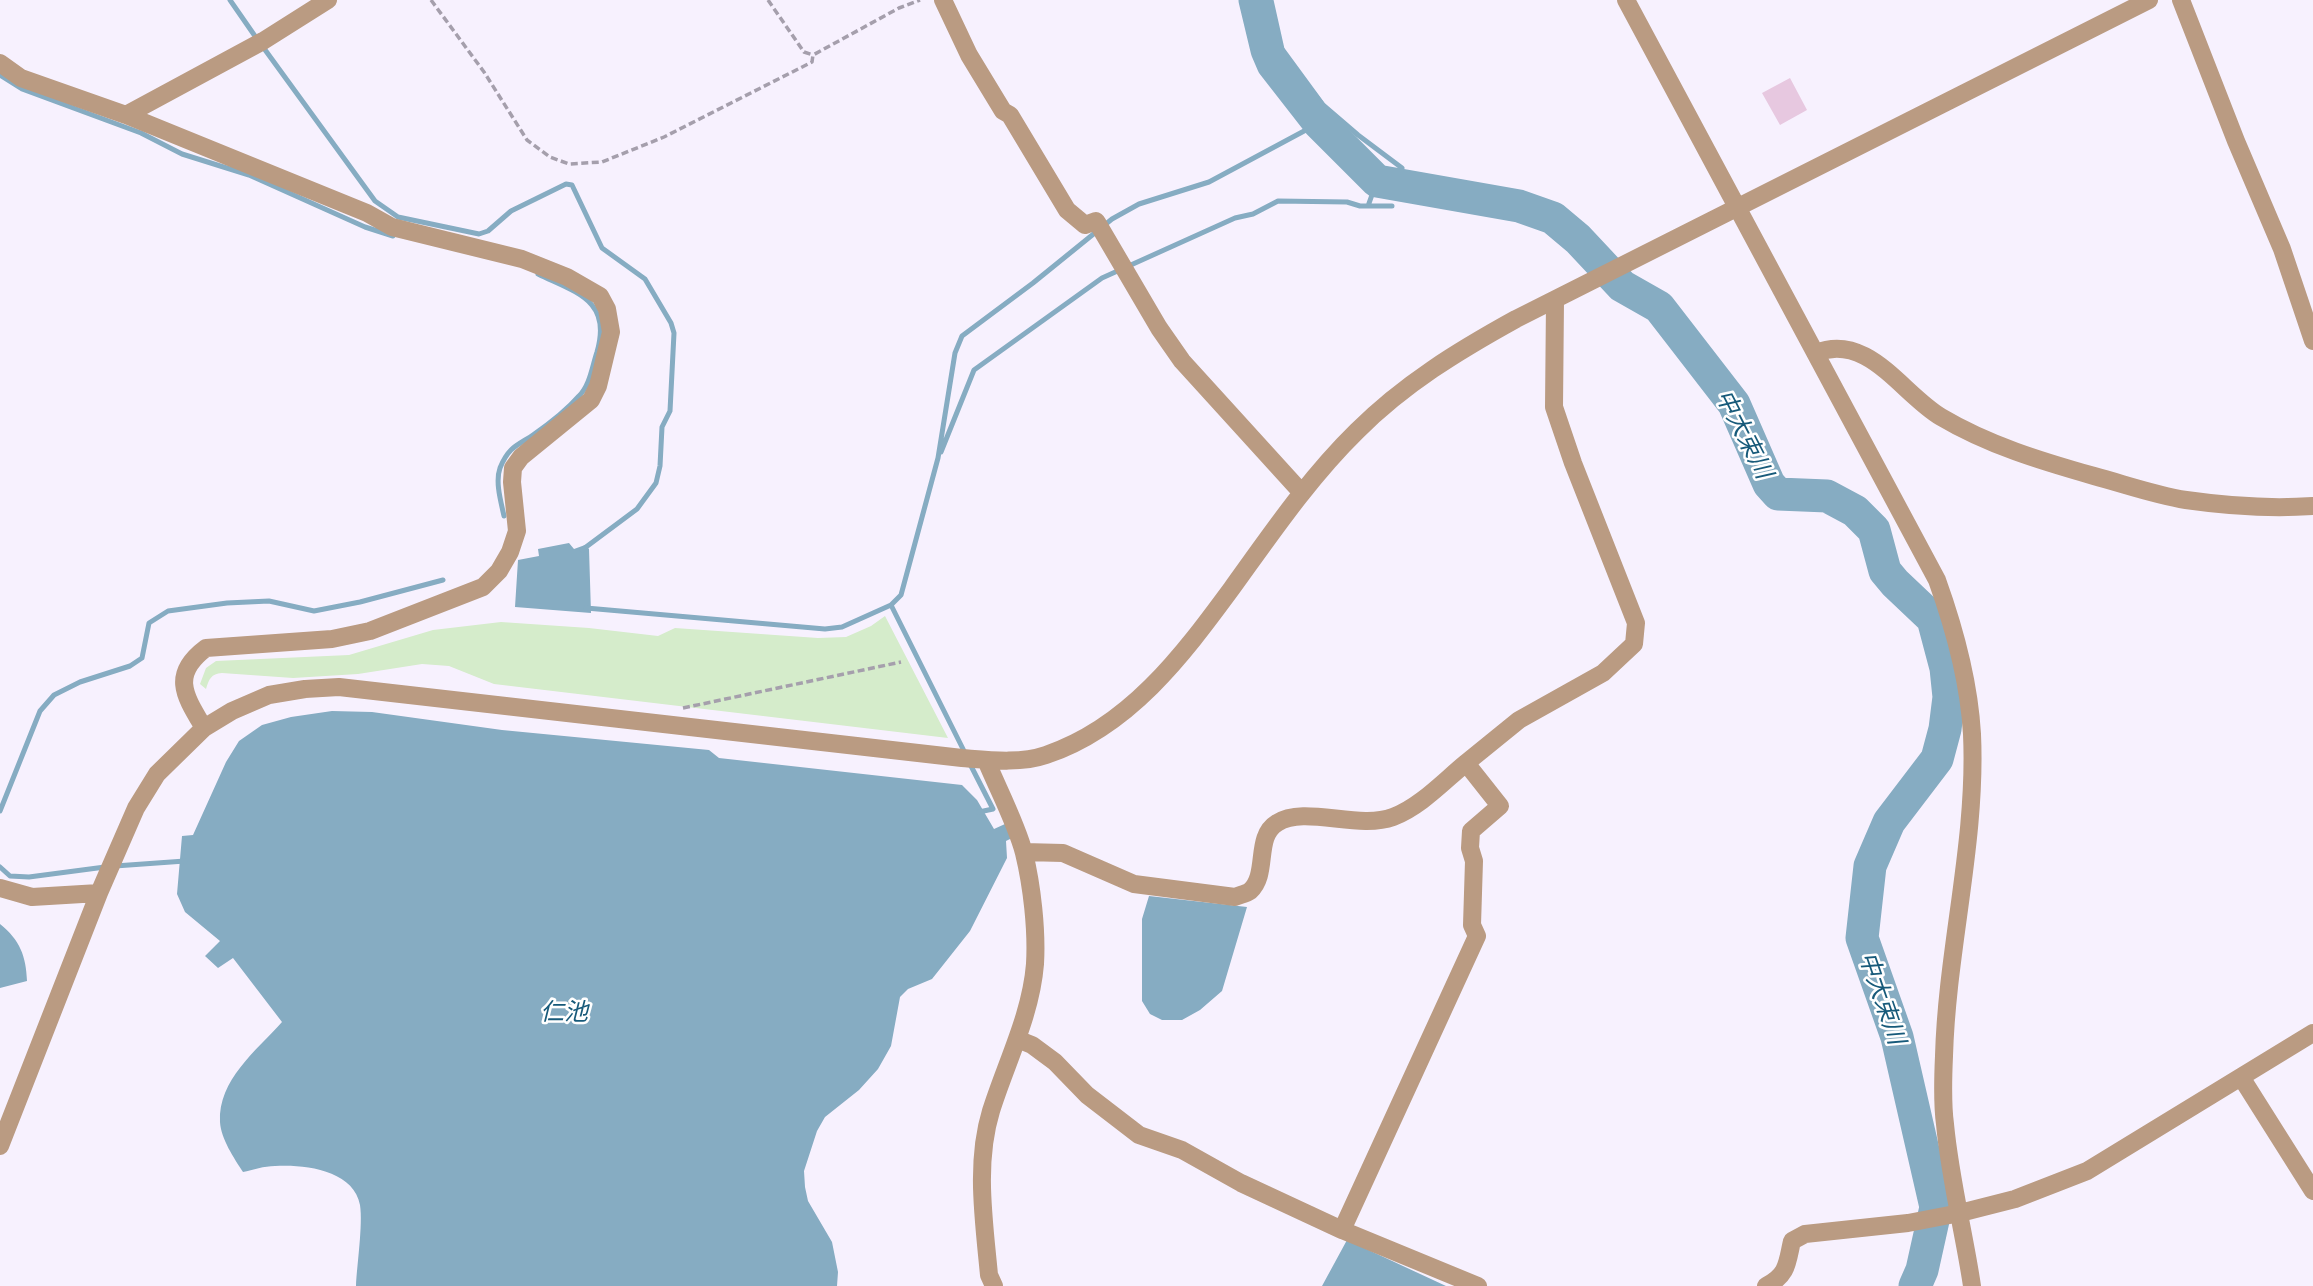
<!DOCTYPE html>
<meta charset="utf-8">
<style>
body{margin:0}
canvas{display:block;background:#f7f1fe}
</style>
<canvas width="2313" height="1286"></canvas>
<script>
const context = document.querySelector('canvas').getContext('2d');
context.lineJoin = 'round';
function fill(path, color) {
  context.fillStyle = color;
  context.fill(path, 'evenodd');
}
function stroke(path, color, width, dash) {
  context.strokeStyle = color;
  context.lineWidth = width;
  context.lineCap = dash ? 'butt' : 'round';
  context.setLineDash(dash || []);
  context.stroke(path);
}
function write(font, color, halo, rows, align = 'center') {
  context.font = font + ' Lato,"Noto Sans JP",sans-serif';
  context.lineWidth = 5;
  context.setLineDash([]);
  context.textBaseline = 'middle';
  context.strokeStyle = halo;
  context.fillStyle = color;
  for (const [text, x, y, turn = 0] of rows) {
    context.save();
    context.translate(x, y);
    context.rotate((+turn || 0) * Math.PI / 180);
    context.textAlign = isNaN(turn) ? turn : align;
    if (halo) context.strokeText(text, 0, 0);
    context.fillText(text, 0, 0);
    context.restore();
  }
}
fill(new Path2D(`
 M885,616L948,738L494,684L449,666L422,664L358,674L293,678L222,673C211,674 209,679 206,689L200,684L206,668L216,661L349,655L433,630L501,622L589,628L658,636L675,628L818,638L846,637L871,626Z`), '#d5eccb');
fill(new Path2D(`
 M569,543L574,549L585,545L589,549L591,613L515,607L518,560L539,556L538,549Z
 M332,711L372,712L502,730L709,750L719,758L962,785L977,800L994,829L1005,824L1012,838L1006,841L1007,858L970,931L932,979L908,989L900,997L891,1046L878,1069L859,1090L825,1117L817,1131L804,1171L805,1187L808,1201L832,1242L838,1272L837,1286H356C357,1264 363,1225 360,1205C354,1170 304,1164 275,1166C264,1166 253,1170 243,1172C234,1158 221,1139 220,1122C218,1080 256,1051 282,1022L233,958L218,968L205,956L220,941L185,912L177,894L182,836L193,835L226,762L239,741L262,725L291,717Z
 M1149,896L1247,907L1222,991L1200,1010L1182,1020H1162L1150,1014L1142,1001V919Z
 M0,924C20,940 26,956 27,981L0,988Z
 M1347,1240L1446,1286H1322Z`), '#86acc2');
stroke(new Path2D(`
 M230,0L257,39
 M1271,0L1282,49L1323,105L1358,135L1402,168
 M263,47L375,201L398,217L479,234L488,231L511,211L566,184L572,185L602,248L645,279L671,323L674,333L670,411L662,427L660,466L656,483L637,509L582,550
 M0,75L22,89L141,133L182,154L249,175L365,227L393,236
 M1368,206L1377,181
 M941,452L974,370L1102,278L1235,218L1253,214L1278,201L1347,202L1360,206H1392
 M504,516C501,502 495,482 500,468C502,463 507,454 511,450C517,444 526,440 533,435C549,424 566,411 579,396C590,385 592,367 597,352C612,300 577,293 538,274
 M586,608L825,629L842,627L891,605
 M965,753L891,605L901,595L938,458L955,353L962,336L1033,283L1112,219L1139,204L1209,182L1319,123
 M969,762L993,809L979,812
 M0,811L40,711L54,695L80,682L130,666L142,658L149,623L168,611L227,603L269,601L314,611L360,602L443,580
 M115,866L185,861
 M0,867L10,876L29,877L105,867`), '#86acc2', 5);
stroke(new Path2D(`
 M1255,0L1267,50L1273,64L1319,123L1377,181L1519,206L1553,218L1578,239L1622,286L1659,307L1734,404L1769,484L1778,494L1827,496L1855,511L1874,530L1885,571L1895,583L1933,619L1946,668L1949,697L1945,729L1937,759L1889,822L1870,866L1862,938L1897,1037L1936,1207L1922,1270L1915,1286`), '#86acc2', 33);
fill(new Path2D(`
 M1790,78L1807,110L1780,125L1762,93Z`), '#e7c8e0');
stroke(new Path2D(`
 M431,0L484,72L527,140L550,157L569,164L602,162L664,137L812,62L813,55L899,8L920,0
 M768,0L804,52L813,55
 M683,708L901,662`), '#a59fac', 3.5, [7, 3.5]);
stroke(new Path2D(`
 M943,0L969,55L1003,111L1010,115L1067,210L1085,225L1096,221L1098,224L1159,328L1182,361L1302,493
 M1626,0L1937,580C1955,630 1969,681 1972,734C1977,842 1947,948 1944,1056C1943,1078 1942,1102 1945,1124C1950,1179 1964,1232 1972,1286
 M2181,0L2236,141L2282,249L2313,341
 M0,63L21,78L126,115L367,213L392,227L522,259L567,277L600,296L607,309L611,332L598,386L591,400L521,457L513,468L512,482L517,531L510,552L499,571L483,587L370,631L332,639L206,648C170,675 185,696 204,728
 M126,115L263,41L328,0
 M1816,353C1868,332 1902,394 1941,417C1988,445 2041,461 2094,476C2124,484 2155,495 2186,500C2228,506 2271,509 2313,506
 M986,760C997,787 1017,825 1024,853C1032,886 1037,930 1035,964C1031,1015 1006,1063 991,1111C975,1163 984,1221 989,1275L994,1286
 M1024,852L1063,853L1134,884L1235,897C1239,895 1246,894 1250,891C1269,874 1254,837 1277,823C1304,805 1358,830 1393,817C1420,807 1444,781 1466,763
 M0,888L32,897L99,893
 M1017,1039L1032,1045L1055,1062L1087,1095L1139,1135L1182,1150L1241,1183L1342,1230L1478,1286
 M2241,1077L2313,1191
 M0,1146L99,893L136,808L157,774L204,728L232,711L269,695L305,689L339,687L962,758C988,760 1020,764 1046,755C1129,727 1182,656 1232,588C1271,534 1309,478 1357,431C1404,384 1458,351 1516,319L2149,0
 M1342,1230L1477,936L1472,925L1474,861L1470,848L1471,831L1500,806L1466,763L1519,720L1603,673L1634,644L1636,623L1573,463L1554,407L1555,301
 M1766,1286C1788,1275 1787,1263 1792,1241L1805,1234L1908,1223L1960,1213L2015,1199L2087,1171L2313,1033`), '#ba9b82', 18);
write('italic 24px', '#175a7a', '#fff', [
 ["中大束川",1744,434,63],
 ["中大束川",1882,998,71],
 ["仁池",564,1012]
]);
</script>
